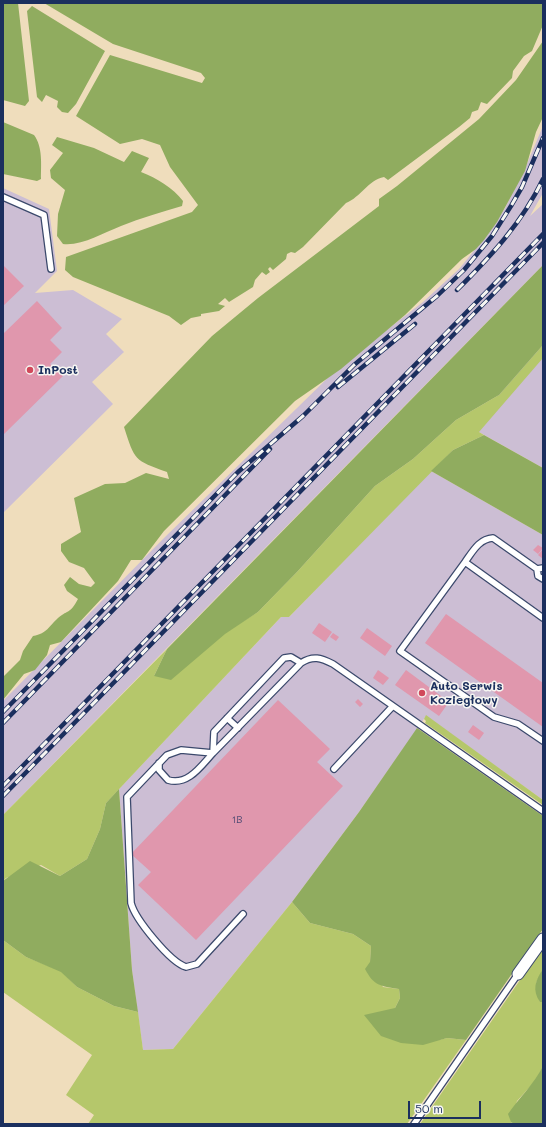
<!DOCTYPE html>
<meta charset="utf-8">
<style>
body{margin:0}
#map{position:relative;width:546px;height:1127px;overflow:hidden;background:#efddbc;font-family:Mali,sans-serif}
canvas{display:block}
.frame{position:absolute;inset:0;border:4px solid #1b2f5e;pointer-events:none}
.scale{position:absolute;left:408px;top:1101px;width:73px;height:18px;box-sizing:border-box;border:2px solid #1b2f5e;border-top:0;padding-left:5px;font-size:12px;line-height:14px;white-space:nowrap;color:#1b2f5e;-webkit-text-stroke:3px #f6f6f2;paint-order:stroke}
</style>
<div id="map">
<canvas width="546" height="1127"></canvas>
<div class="frame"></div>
<div class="scale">50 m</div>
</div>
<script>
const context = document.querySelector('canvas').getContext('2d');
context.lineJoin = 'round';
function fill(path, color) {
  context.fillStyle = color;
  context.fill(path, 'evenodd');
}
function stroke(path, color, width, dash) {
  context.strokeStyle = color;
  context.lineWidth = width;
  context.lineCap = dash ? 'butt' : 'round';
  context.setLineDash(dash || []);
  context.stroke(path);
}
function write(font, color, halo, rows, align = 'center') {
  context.font = font + ' Mali,sans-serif';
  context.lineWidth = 3;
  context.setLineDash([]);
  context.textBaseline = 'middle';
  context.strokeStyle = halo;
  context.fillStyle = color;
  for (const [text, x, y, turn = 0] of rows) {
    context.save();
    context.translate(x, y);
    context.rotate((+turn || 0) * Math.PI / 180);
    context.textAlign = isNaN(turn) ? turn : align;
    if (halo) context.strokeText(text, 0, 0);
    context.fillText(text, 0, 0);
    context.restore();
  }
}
fill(new Path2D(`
 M543,126V193L530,216L543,204V265L3,815V701L163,539L341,365L423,302L459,269L477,247L504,210L526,166Z
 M3,188L49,209L57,271L35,293L73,290L122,319L106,334L124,352L92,382L113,404L3,513Z
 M543,345V468L470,427Z
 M431,471L543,535V800L426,716L359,812L292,902L173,1049L143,1050L132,970L119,789L281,617H289Z`), '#ccbed4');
fill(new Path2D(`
 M543,345V358L479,432L484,435L453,450L289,617H281L106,803L100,829L87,859L60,876L41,865L6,878L3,881V815L167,649L154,676L258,612L297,572L375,486L413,459L456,420L499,395Z
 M426,715L543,800V805L425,723L426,721L424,719Z
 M292,902L310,923L353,934L371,946L370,962L383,987L399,989L400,998L395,1008L439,1040L447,1038L466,1040L407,1124H88L94,1115L66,1095L92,1055L3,992V940L26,957L61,971L77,987L114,1006L138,1012L143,1050L173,1049Z
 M543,947V969L536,983L540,1002H543V1066L537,1079L517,1101L511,1122L514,1124H420Z`), '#b5c76b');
fill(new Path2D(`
 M3,3H18L29,101L25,106L3,100Z
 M44,3H543V25L532,51L524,56L513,71L512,78L487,104L481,102L478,110L472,112L470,118L459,127L388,180L384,177C368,180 361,197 346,203L303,247L295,253L291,252L287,254L286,259L273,270L270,267L268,269L270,272L266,275L262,272L255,280L253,287L229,302L225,298L218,304L225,306L219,311L201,314V316L191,318L181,325L169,316L73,277L65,270L66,257L192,212L198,205L170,167L160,145L142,139L120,144L76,116L110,55L202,83L205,78L201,73L113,44Z
 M32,6L105,51L76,104L68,113L62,112L57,107L58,101L46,95L42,102L37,97L27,11Z
 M543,41V117L536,132L525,171L497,222L484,240L476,249L462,259L405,315L341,369L295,401L164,531L142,560H131L118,581L61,642L50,645L47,655L35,670L24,674L3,700V677L20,660L23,651L33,636C48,633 48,627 58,618C69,609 70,614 78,599L67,591L64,585L70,577L79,584L91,587L95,583L84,568L69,562L61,551V544L81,532L74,498L105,484L125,483L146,473L169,479L167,472C134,460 135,461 124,427L212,336L258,298L379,206V199L397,186L479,119L516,80Z
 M3,122L34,135C43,147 41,165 41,179L37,181L3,174Z
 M57,137L94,148L124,162L132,151L149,158L141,172C157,178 173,188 183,201L182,206C162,212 141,218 121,226C103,233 82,246 63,244L57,236L58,214L65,190L51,178L50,170L63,153L52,145Z
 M543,265V345L499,395L456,420L413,459L375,486L297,572L258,612L225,634L171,680L154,676L167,649Z
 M484,435L543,468V535L431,471L453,450Z
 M417,728L543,816V929L466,1040L447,1038L423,1045L401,1043L381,1036L364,1015L395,1008L400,998L399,989C380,986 374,986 365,969L370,962L371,946L353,934L310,923L292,902L359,812Z
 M119,789L132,970L138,1012L114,1006L77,987L61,972L26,957L3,940V881L30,861L60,876L87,859L100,829L106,803Z
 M543,969V1002H540C532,990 535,981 543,969Z
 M543,1066V1124H514L511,1122L508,1114C520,1097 534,1084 543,1066Z`), '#90ac5f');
fill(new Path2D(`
 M3,265L24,286L3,306Z
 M37,301L62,328L50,340L62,352L50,364L63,376L3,435V334Z
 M538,545L543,548L538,554L533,550Z
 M543,549V559L538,555Z
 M446,614L543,683V727L425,643Z
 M319,623L332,632L325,642L312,633Z
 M367,628L392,646L385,656L360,638Z
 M333,633L339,637L336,641L330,637Z
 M378,670L389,678L383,685L373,678Z
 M406,670L449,702L439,716L395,685Z
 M358,699L363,704L360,707L355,702Z
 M278,700L330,749L317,762L343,786L196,940L138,885L151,872L131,854Z
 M473,725L484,733L479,740L468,732Z`), '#e097ad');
const lane = new Path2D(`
 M3,197L44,215L51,269
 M465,562C473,551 479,539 493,538L537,569L543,568
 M537,569L538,576L543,579
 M543,618L465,562L400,651L494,717L518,724L543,741
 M227,718L238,728
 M159,763V770L168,780C188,786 201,766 213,753L214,732L284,658L291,657L301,663
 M334,769L392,707
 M243,914L197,964L186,967C170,962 135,919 131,903L127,797L167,755L181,750L213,753L301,663C313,655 321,658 333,664L543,811
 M414,1124L518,974`);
const street = new Path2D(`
 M518,974L543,939`);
stroke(lane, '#3b496c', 8);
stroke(street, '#3b496c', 13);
stroke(lane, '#fff', 5.5);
stroke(street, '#fff', 11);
const rail = new Path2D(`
 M457,290C491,256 522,223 543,179
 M338,387L415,324
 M3,712L238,472L303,416L354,365L437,296L464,270L492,236L511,206L522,187L543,138
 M3,723L270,449
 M3,786L543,234
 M3,796L543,243`);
stroke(rail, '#1b2f5e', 4.5);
stroke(rail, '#f6f6f2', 3, [9]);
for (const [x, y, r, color] of [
 [30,370,4,"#d1495b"],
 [422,693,4,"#d1495b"]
]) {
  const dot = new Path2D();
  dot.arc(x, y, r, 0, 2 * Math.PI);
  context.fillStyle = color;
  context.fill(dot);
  stroke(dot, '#f6f6f2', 1.5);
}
write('10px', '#4c4972', null, [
 ["1B",237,820]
]);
write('bold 12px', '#1b2f5e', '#f6f6f2', [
 ["InPost",38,370],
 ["Auto Serwis",430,686],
 ["Koziegłowy",430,700]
], 'left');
</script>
